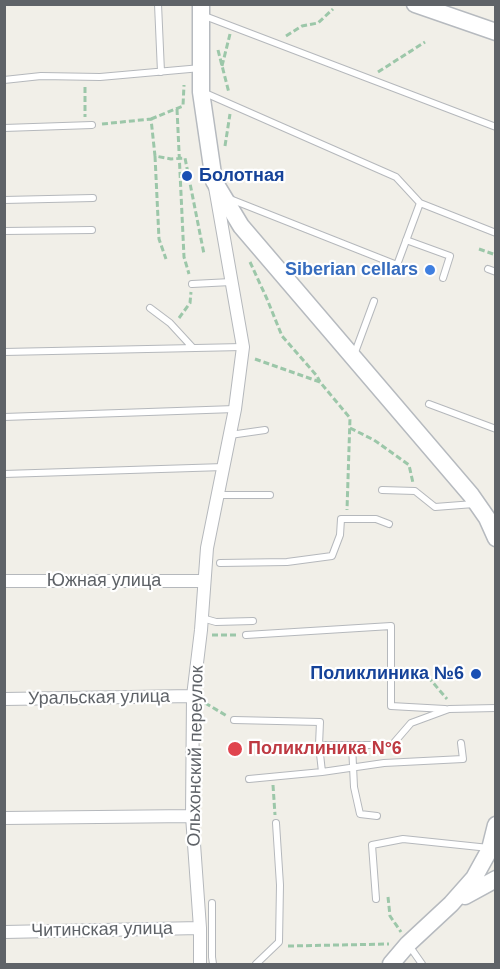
<!DOCTYPE html>
<meta charset="utf-8">
<style>
body{margin:0}
#map{position:relative;width:500px;height:969px;overflow:hidden;background:#f1efe8;font-family:Helvetica,sans-serif}
canvas{display:block}
.frame{position:absolute;inset:0;border:6px solid #5f6368;pointer-events:none}
</style>
<div id="map">
<canvas width="500" height="969"></canvas>
<div class="frame"></div>
</div>
<script>
const context = document.querySelector('canvas').getContext('2d');
context.lineJoin = 'round';
function stroke(path, color, width, dash) {
  context.strokeStyle = color;
  context.lineWidth = width;
  context.lineCap = dash ? 'butt' : 'round';
  context.setLineDash(dash || []);
  context.stroke(path);
}
function write(font, color, halo, rows, align = 'center') {
  context.font = font + ' Helvetica,sans-serif';
  context.lineWidth = 4.5;
  context.setLineDash([]);
  context.textBaseline = 'middle';
  context.strokeStyle = halo;
  context.fillStyle = color;
  for (const [text, x, y, turn = 0] of rows) {
    context.save();
    context.translate(x, y);
    context.rotate((+turn || 0) * Math.PI / 180);
    context.textAlign = isNaN(turn) ? turn : align;
    if (halo) context.strokeText(text, 0, 0);
    context.fillText(text, 0, 0);
    context.restore();
  }
}
const lane = new Path2D(`
 M158,4L161,72
 M202,15L496,127
 M4,80L41,76L100,77L201,68
 M205,93L396,177L420,203L496,233
 M4,128L92,125
 M230,199L397,265L420,203
 M4,200L93,198
 M4,231L92,230
 M406,240L450,256L443,278
 M488,269L496,272
 M192,284L231,282
 M150,308L170,323L193,348
 M4,352L243,347
 M354,355L374,301
 M429,404L496,429
 M4,417L235,409
 M230,435L265,430
 M4,474L224,467
 M382,490L415,491L435,507L474,504
 M218,495H270
 M220,563L287,562L332,556L340,535L341,519H376L389,524
 M202,618L216,622L253,621
 M246,635L391,626V706L445,709
 M234,720L320,722L319,745H392L411,723L449,709L496,708
 M352,745L354,787L360,814L377,816
 M322,772L384,763L463,759L461,743
 M249,779L322,772L319,745
 M376,899L372,845L403,839L489,848
 M212,903V957L213,964
 M408,944L422,964
 M256,964L279,942L280,885L276,823`);
const street = new Path2D(`
 M4,581H203
 M4,699L193,696
 M4,818L192,816
 M4,932L200,928
 M200,964V928L192,816L193,696L201,630L207,548L235,409L243,347L215,187`);
const secondary = new Path2D(`
 M201,4V92L214,181L241,226L471,495L487,518L496,538
 M415,4L496,32
 M465,896L496,879
 M391,964L408,944L451,904L474,878L490,849L496,825`);
stroke(lane, '#b5b8bc', 8);
stroke(street, '#b5b8bc', 14);
stroke(secondary, '#b6babf', 19);
stroke(new Path2D(`
 M286,36L302,26L318,23L333,9
 M218,50L229,93
 M222,66L230,34
 M378,72L425,42
 M85,87V117
 M177,109L184,257L189,274
 M151,119L183,106L184,85
 M102,124L151,119L155,156L171,159L185,158L204,254
 M225,146L230,114
 M155,156L159,239L166,259
 M479,249L496,255
 M250,262L267,299L282,336L317,376L320,382
 M179,318L190,303L191,292
 M255,359L320,382L350,418L347,510
 M350,428L374,440L409,465L413,483
 M212,635H239
 M401,672L429,678L447,699
 M205,703L227,716
 M273,785L275,815
 M388,897L390,916L401,932
 M288,946L389,944`), '#9cc7a9', 3, [6, 3]);
stroke(lane, '#fff', 6);
stroke(street, '#fff', 12);
stroke(secondary, '#fff', 16);
for (const [x, y, r, color] of [
 [187,176,6,"#1a4fb4"],
 [430,270,6,"#3f7fe0"],
 [476,674,6,"#1a4fb4"],
 [235,749,8,"#e0444e"]
]) {
  const dot = new Path2D();
  dot.arc(x, y, r, 0, 2 * Math.PI);
  context.fillStyle = color;
  context.fill(dot);
  stroke(dot, '#fff', 2);
}
write('bold 18px', '#164399', '#fff', [
 ["Болотная",199,176],
 ["Поликлиника №6",464,674,"right"]
], 'left');
write('bold 18px', '#366cbe', '#fff', [
 ["Siberian cellars",418,270]
], 'right');
write('18px', '#5f6368', '#fff', [
 ["Южная улица",104,581],
 ["Уральская улица",99,698,-1],
 ["Ольхонский переулок",196,756,-89],
 ["Читинская улица",102,930,-1]
]);
write('bold 18px', '#be3a42', '#fff', [
 ["Поликлиника N°6",248,749]
], 'left');
</script>
